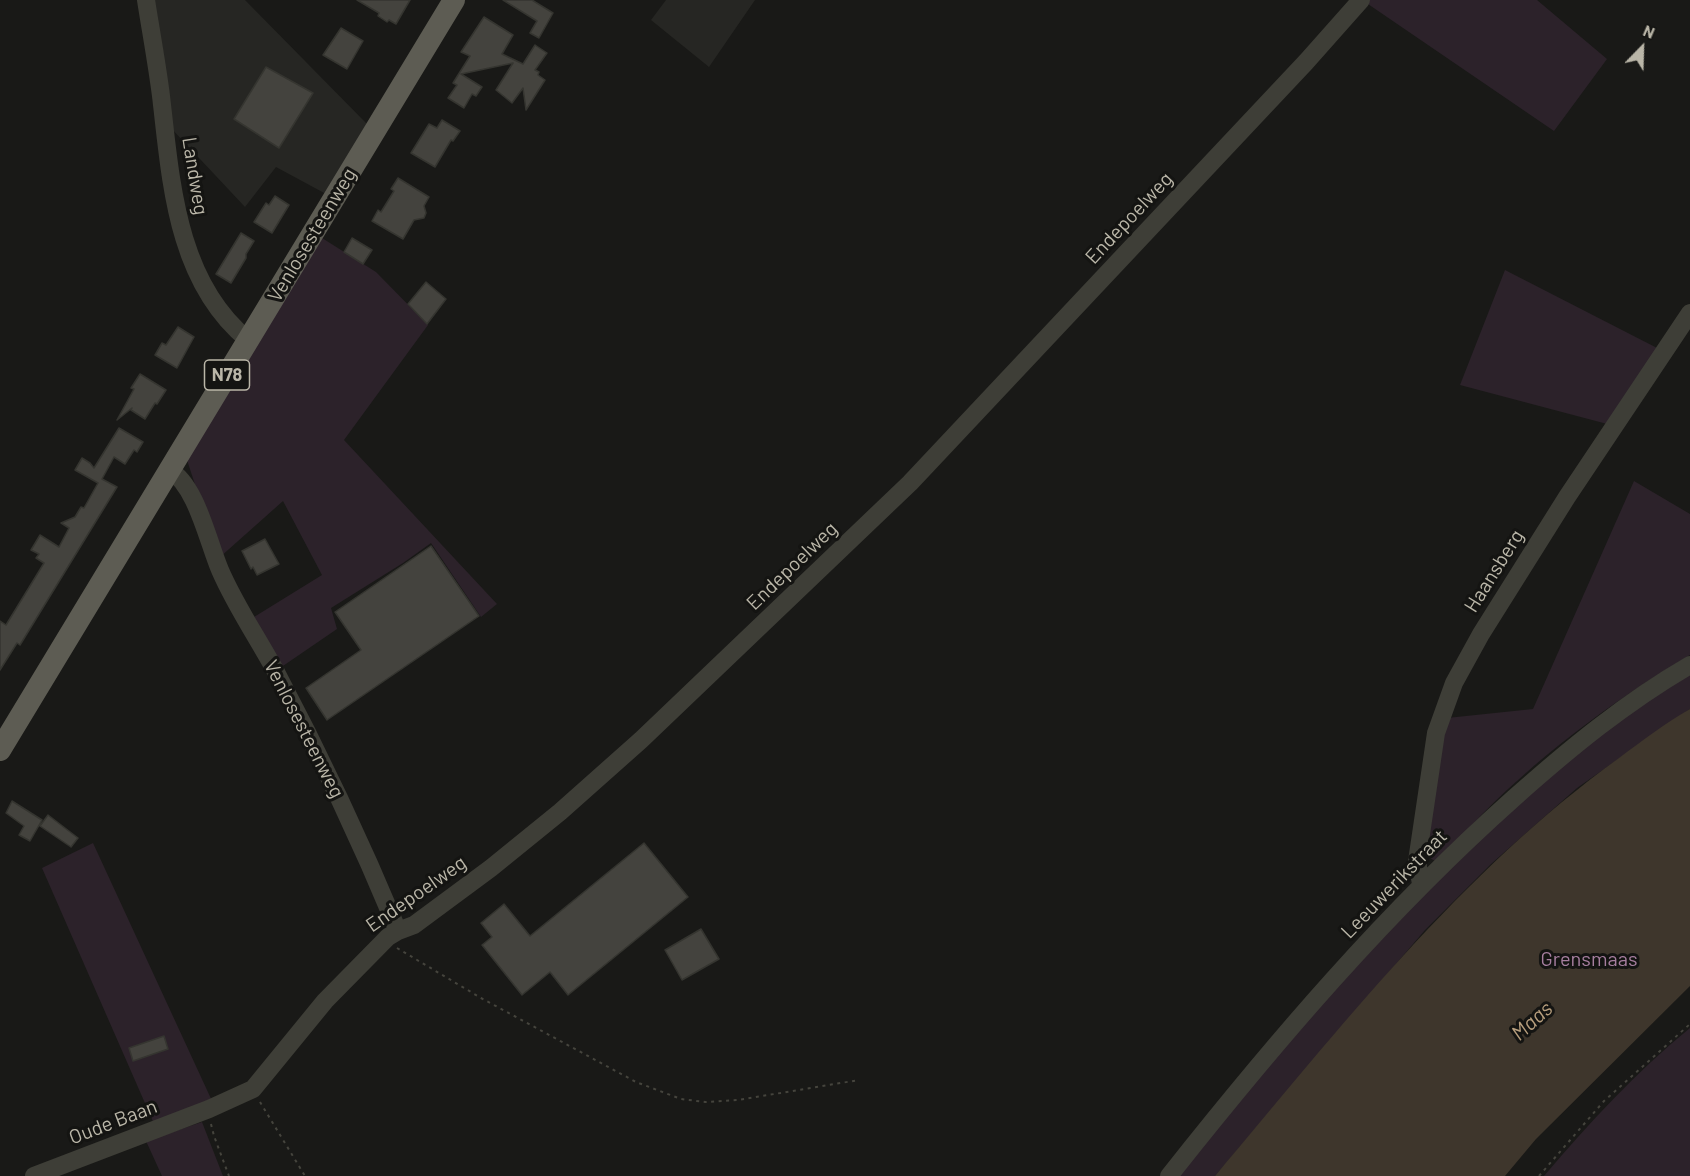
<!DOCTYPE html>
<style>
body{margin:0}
#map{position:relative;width:1690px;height:1176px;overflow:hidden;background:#191917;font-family:Barlow,sans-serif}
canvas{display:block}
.north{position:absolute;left:1612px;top:18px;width:60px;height:60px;-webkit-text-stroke:4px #141412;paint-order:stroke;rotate:23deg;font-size:16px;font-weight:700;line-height:24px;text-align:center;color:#bab6a8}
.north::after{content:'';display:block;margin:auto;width:21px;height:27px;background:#bab6a8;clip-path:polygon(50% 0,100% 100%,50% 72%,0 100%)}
</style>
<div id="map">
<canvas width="1690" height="1176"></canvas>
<div class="north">N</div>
</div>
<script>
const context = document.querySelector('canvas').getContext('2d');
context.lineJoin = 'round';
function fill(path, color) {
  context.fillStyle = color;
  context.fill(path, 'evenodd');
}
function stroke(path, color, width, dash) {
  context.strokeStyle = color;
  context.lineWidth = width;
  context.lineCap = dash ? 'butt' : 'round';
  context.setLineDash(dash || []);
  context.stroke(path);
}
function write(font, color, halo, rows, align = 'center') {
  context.font = font + ' Barlow,sans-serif';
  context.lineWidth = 6;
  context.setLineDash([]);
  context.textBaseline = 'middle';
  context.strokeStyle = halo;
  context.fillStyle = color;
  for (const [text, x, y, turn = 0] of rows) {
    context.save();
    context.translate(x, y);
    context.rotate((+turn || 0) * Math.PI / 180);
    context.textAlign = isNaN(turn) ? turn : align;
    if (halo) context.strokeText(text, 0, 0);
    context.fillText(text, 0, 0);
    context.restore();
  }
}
fill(new Path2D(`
 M150,0H245L367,124L326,194L276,167L245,207L169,126Z
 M666,0H755L709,67L651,20Z`), '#262623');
fill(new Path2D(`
 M1366,0H1537L1607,59L1554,131L1365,2Z
 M322,238L376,272L428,325L344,440L497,604L481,617L431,543L403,563L331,608L337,629L280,668L254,617L322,575L283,501L219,558L187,460Z
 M1505,270L1661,350L1611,425L1460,385Z
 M1634,481L1690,514V655C1611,702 1534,759 1471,826C1460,838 1446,848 1435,861L1423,854L1447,718L1533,709Z
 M1690,671V709L1577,788L1491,864L1425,930L1215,1176H1173L1392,923L1554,768Z
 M93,843L213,1103L155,1126L42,868Z
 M1690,1028V1176H1544C1589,1123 1636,1072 1690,1028Z
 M202,1122L223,1176H162L146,1141Z`), '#2c222a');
fill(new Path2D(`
 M1690,709V986L1536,1139L1505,1176H1215C1340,1028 1461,872 1619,758C1642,741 1665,723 1690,709Z`), '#3e362c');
const building = new Path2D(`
 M357,0H410L396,24L389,20L387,22L378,16L379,13Z
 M503,0H532L553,13L539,38L530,33L537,21Z
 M484,17L513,35L502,54L523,64L535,45L547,53L535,70L539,72L538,75L545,80L526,110L523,88L512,103L496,90L513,63L461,74L482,87L476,96L472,94L464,108L448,98L457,85L453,83L470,56L461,52Z
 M341,28L363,41L347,69L323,55Z
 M266,67L313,93L279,148L234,119Z
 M442,120L460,131L453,141L451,140L435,167L411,153L429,124L437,128Z
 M398,178L429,197L424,206L426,213L424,218L414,220L403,239L372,221L378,210L381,212L394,191L391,189Z
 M275,196L289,205L272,233L254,222L266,203L269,205Z
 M241,233L254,241L246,254V258L231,283L216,274Z
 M352,238L372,250L363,264L344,252Z
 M426,282L446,299L427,324L408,304Z
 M178,327L194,337L177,368L155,355L162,343L166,345Z
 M140,374L166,390L157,404L155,403L145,419L131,410L132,408L117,420L134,389L131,388Z
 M119,428L143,442L137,452L134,450L125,464L114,457L102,479L117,487L20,645L17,643L0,670V621L6,625L44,563L36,558L39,554L31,550L40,535L59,547L69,528L61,523L75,517L81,507L84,508L98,483L75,470L82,458L90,463L94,468Z
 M265,539L279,564L257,575L253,567L251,569L242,551Z
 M431,546L479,616L327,720L306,688L361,650L335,612Z
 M12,801L42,820L30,841L19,835L24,826L6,813Z
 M48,815L78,838L71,847L40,826Z
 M644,843L688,897L568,995L550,972L522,995L482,945L492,937L481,923L504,904L530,936Z
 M701,929L719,959L682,980L665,950Z
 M164,1036L168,1049L133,1061L129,1048Z`);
fill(building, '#44433e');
stroke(building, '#353530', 1.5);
stroke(new Path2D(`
 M397,948L481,998L636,1082L681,1099L705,1102L738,1100L859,1080
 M260,1102L305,1176
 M211,1124L214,1136L229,1176
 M1539,1176L1604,1101L1690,1024`), '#45443d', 2, [3, 4.5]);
stroke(new Path2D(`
 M146,0C151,32 157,64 161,96C171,181 176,281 248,340
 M169,470C196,484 208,542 220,570C235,605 257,637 275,670C320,755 361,842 398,931
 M1421,884L1417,861L1436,733L1454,683L1481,634L1567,497L1690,313
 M34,1176L209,1109L253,1089L325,1001L388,937L398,931L414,925L491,868L560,812L641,740L910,483L1306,62L1361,0
 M1169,1176C1275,1042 1386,912 1514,798C1569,749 1626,702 1690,665`), '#3e3e37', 18);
stroke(new Path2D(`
 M0,750L454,0`), '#5d5c53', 22);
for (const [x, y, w] of [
 [227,375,45]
]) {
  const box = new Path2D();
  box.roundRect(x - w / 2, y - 15, w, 30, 4.5);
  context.fillStyle = '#141412';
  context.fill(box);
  stroke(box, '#bab6a8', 1.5);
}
write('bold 18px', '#bab6a8', null, [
 ["N78",227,375]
]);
write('20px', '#bab6a8', '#141412', [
 ["Landweg",195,176,81],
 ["Endepoelweg",1129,218,-47],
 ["Venlosesteenweg",312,235,-59],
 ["Endepoelweg",792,566,-44],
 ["Haansberg",1494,571,-58],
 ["Venlosesteenweg",304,729,63],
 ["Leeuwerikstraat",1394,884,-46],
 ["Endepoelweg",416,894,-35],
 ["Oude Baan",113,1122,-21]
]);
write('20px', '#a67e9f', '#141412', [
 ["Grensmaas",1589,959]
]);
write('italic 21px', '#b79e7d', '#141412', [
 ["Maas",1532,1021,-42]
]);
</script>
